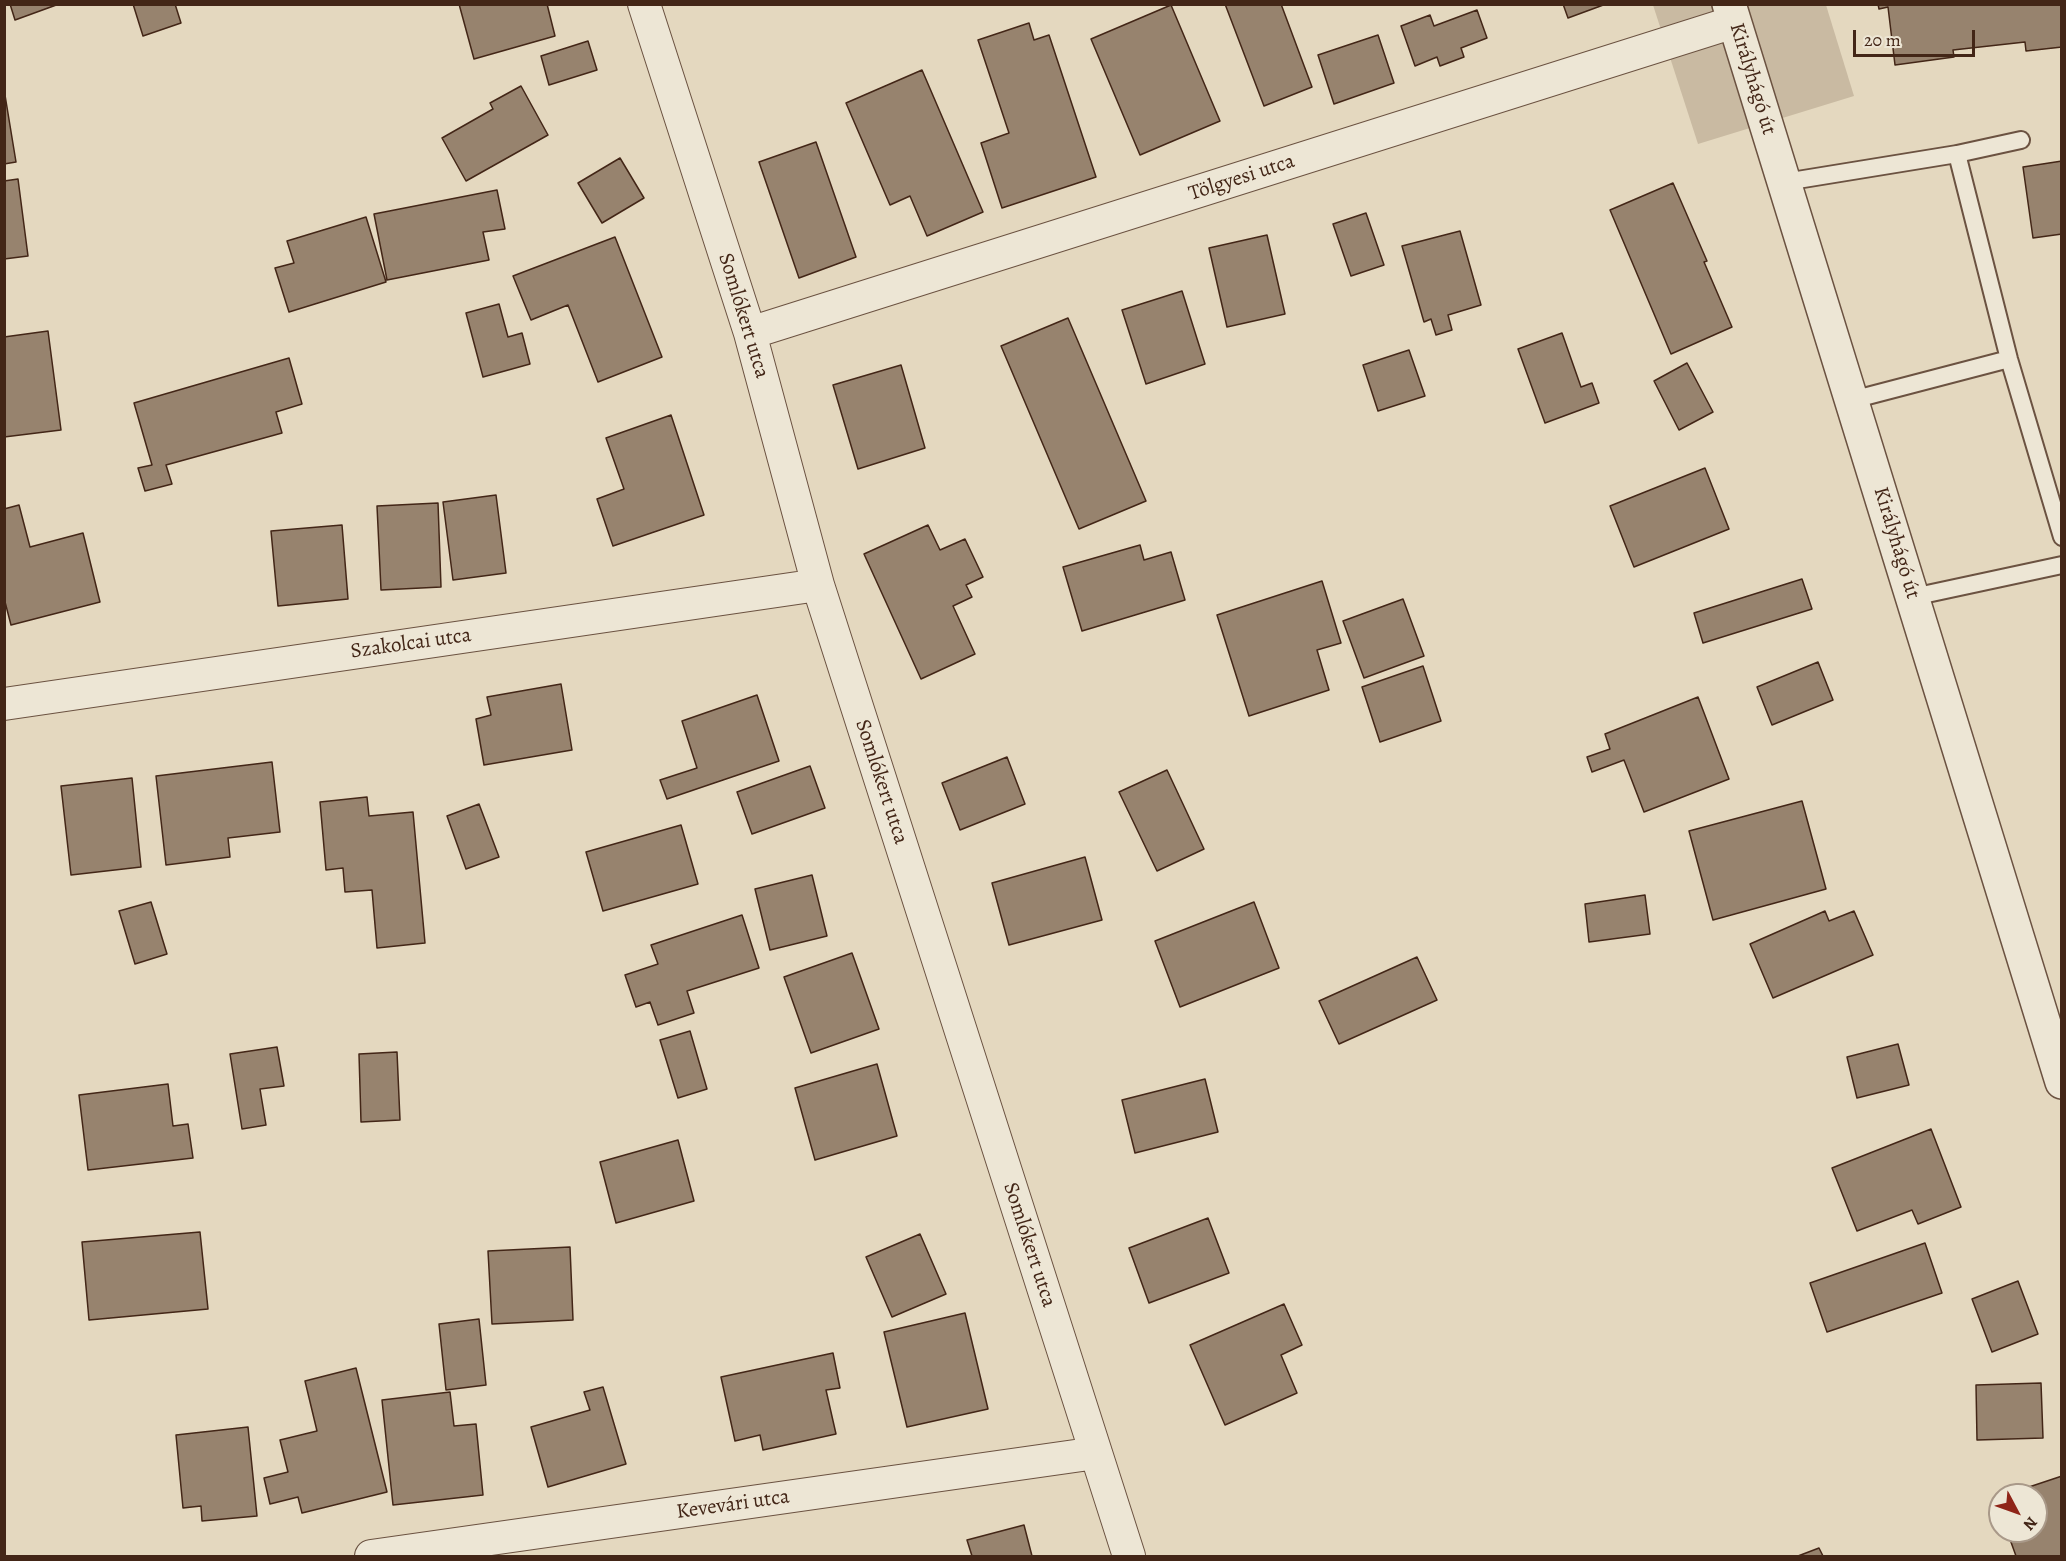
<!DOCTYPE html>
<meta charset="utf-8">
<style>
body{margin:0}
#map{position:relative;width:2066px;height:1561px;overflow:hidden;background:#e4d8bf;font-family:Alegreya,serif}
canvas{display:block}
.frame{position:absolute;inset:0;border:6px solid #432617;pointer-events:none}
.north{position:absolute;left:1988px;top:1483px;width:60px;height:60px;box-sizing:border-box;background:#ede6d5;border:2px solid #a99989;border-radius:50%;rotate:131deg;font-size:16px;font-weight:700;line-height:24px;text-align:center;color:#432617}
.north::after{content:'';display:block;margin:auto;width:21px;height:27px;background:#8f2418;clip-path:polygon(50% 0,100% 100%,50% 72%,0 100%)}
.scale{position:absolute;left:1853px;top:30px;width:122px;height:27px;box-sizing:border-box;border:3px solid #432617;border-top:0;padding-left:8px;font-size:18px;line-height:21px;white-space:nowrap;color:#432617;-webkit-text-stroke:4px #ede6d5;paint-order:stroke}
</style>
<div id="map">
<canvas width="2066" height="1561"></canvas>
<div class="frame"></div>
<div class="north">N</div>
<div class="scale">20 m</div>
</div>
<script>
const context = document.querySelector('canvas').getContext('2d');
context.lineJoin = 'round';
function fill(path, color) {
  context.fillStyle = color;
  context.fill(path, 'evenodd');
}
function stroke(path, color, width, dash) {
  context.strokeStyle = color;
  context.lineWidth = width;
  context.lineCap = dash ? 'butt' : 'round';
  context.setLineDash(dash || []);
  context.stroke(path);
}
function write(font, color, halo, rows, align = 'center') {
  context.font = font + ' Alegreya,serif';
  context.lineWidth = 5;
  context.setLineDash([]);
  context.textBaseline = 'middle';
  context.strokeStyle = halo;
  context.fillStyle = color;
  for (const [text, x, y, turn = 0] of rows) {
    context.save();
    context.translate(x, y);
    context.rotate((+turn || 0) * Math.PI / 180);
    context.textAlign = isNaN(turn) ? turn : align;
    if (halo) context.strokeText(text, 0, 0);
    context.fillText(text, 0, 0);
    context.restore();
  }
}
fill(new Path2D(`
 M1653,5H1826L1854,96L1698,144Z`), '#c9baa2');
const building = new Path2D(`
 M10,4H59L15,20Z
 M133,4H175L181,23L143,36Z
 M459,4H547L555,36L474,59Z
 M1225,4H1281L1312,87L1264,106Z
 M1563,4H1606L1568,18Z
 M1878,4H2062V47L2026,51L2025,42L1953,50L1954,57L1895,65L1888,7L1879,9Z
 M1171,5L1220,121L1140,155L1091,39Z
 M1477,10L1487,38L1461,48L1464,57L1440,66L1437,57L1415,66L1401,26L1430,15L1434,26Z
 M1029,23L1034,40L1049,35L1096,177L1002,208L981,143L1009,133L978,40Z
 M1378,35L1394,83L1334,104L1318,55Z
 M588,41L597,70L549,85L541,56Z
 M922,70L983,212L927,236L910,196L890,205L846,103Z
 M521,86L548,135L466,181L442,138L493,109L490,103Z
 M4,89L16,162L4,164Z
 M816,142L856,257L799,278L759,162Z
 M620,158L644,198L602,223L578,183Z
 M2062,161V234L2033,238L2023,167Z
 M18,179L28,256L4,259V181Z
 M1673,183L1707,261L1704,262L1732,327L1671,354L1610,210Z
 M497,190L505,229L483,232L489,260L387,280L374,214Z
 M1366,213L1384,265L1351,276L1333,224Z
 M366,217L386,282L289,312L275,268L294,263L287,241Z
 M1460,231L1481,305L1448,315L1452,330L1436,335L1431,319L1424,322L1402,246Z
 M1267,235L1285,314L1227,327L1209,248Z
 M615,237L662,357L598,382L568,305L531,320L513,276Z
 M1182,291L1205,364L1146,384L1122,310Z
 M499,304L508,337L522,333L530,364L483,377L466,313Z
 M1068,318L1146,501L1079,529L1001,346Z
 M48,331L61,430L4,437V337Z
 M1562,333L1581,387L1592,383L1599,403L1545,423L1518,349Z
 M1409,350L1425,396L1378,411L1363,365Z
 M289,358L302,404L276,412L282,433L166,465L172,484L145,491L138,468L152,465L134,403Z
 M1687,363L1713,412L1679,430L1654,381Z
 M901,365L925,448L858,469L833,385Z
 M671,415L704,515L613,546L597,499L624,489L606,438Z
 M1705,468L1729,529L1634,567L1610,506Z
 M496,495L506,573L453,580L443,502Z
 M438,503L441,587L381,590L377,506Z
 M19,505L30,547L83,533L100,602L11,625L4,598V509Z
 M342,525L348,599L278,606L271,531Z
 M928,525L940,550L965,539L983,577L966,585L972,597L953,606L975,654L921,679L864,554Z
 M1140,545L1144,560L1171,552L1185,600L1082,631L1063,567Z
 M1802,579L1812,609L1703,643L1694,613Z
 M1322,581L1341,643L1317,650L1329,690L1249,716L1217,615Z
 M1403,599L1424,656L1364,678L1343,621Z
 M1818,662L1833,700L1772,725L1757,687Z
 M1423,666L1441,721L1380,742L1362,687Z
 M561,684L572,750L484,765L476,719L491,715L487,697Z
 M757,695L779,761L667,799L660,780L697,768L682,721Z
 M1698,697L1729,779L1644,812L1624,760L1592,772L1587,757L1610,749L1605,734Z
 M1007,757L1025,804L960,830L942,783Z
 M272,762L280,832L228,838L230,857L166,865L156,776Z
 M810,766L825,808L752,834L737,792Z
 M1167,770L1204,849L1157,871L1119,792Z
 M132,778L141,867L71,875L61,786Z
 M367,797L369,816L413,812L425,943L377,948L372,890L345,892L343,868L326,870L320,802Z
 M1802,801L1826,889L1713,920L1689,831Z
 M479,804L499,857L466,869L447,816Z
 M681,825L698,884L603,911L586,852Z
 M1085,857L1102,920L1009,945L992,883Z
 M812,875L827,936L770,950L755,889Z
 M1645,895L1650,934L1589,942L1585,904Z
 M151,902L167,954L135,964L119,911Z
 M1254,902L1279,968L1180,1007L1155,941Z
 M1825,911L1829,921L1854,911L1873,955L1773,998L1750,944Z
 M742,915L759,968L687,991L694,1013L658,1025L650,1002L636,1007L625,975L658,964L651,945Z
 M852,953L879,1029L811,1053L784,977Z
 M1417,957L1437,1000L1339,1044L1319,1001Z
 M690,1031L707,1089L678,1098L660,1040Z
 M1898,1044L1909,1085L1857,1098L1847,1057Z
 M277,1047L284,1086L260,1089L266,1125L242,1129L230,1054Z
 M397,1052L400,1120L361,1122L359,1054Z
 M877,1064L897,1136L815,1160L795,1088Z
 M1205,1079L1218,1132L1135,1153L1122,1100Z
 M168,1084L173,1126L188,1124L193,1158L88,1170L79,1095Z
 M1931,1129L1961,1207L1918,1224L1912,1210L1857,1231L1832,1168Z
 M678,1140L694,1201L616,1223L600,1162Z
 M1208,1218L1229,1273L1149,1303L1129,1248Z
 M200,1232L208,1309L89,1320L82,1242Z
 M920,1234L946,1294L892,1317L866,1257Z
 M1925,1243L1942,1293L1827,1332L1810,1283Z
 M570,1247L573,1320L492,1324L488,1251Z
 M2018,1281L2038,1334L1992,1352L1972,1299Z
 M1284,1304L1302,1345L1281,1355L1297,1393L1225,1425L1190,1345Z
 M965,1313L988,1409L907,1427L884,1332Z
 M479,1319L486,1385L446,1390L439,1324Z
 M833,1353L840,1388L826,1390L836,1434L763,1450L760,1435L735,1441L721,1377Z
 M356,1368L387,1492L302,1513L298,1497L270,1504L264,1478L288,1472L280,1440L317,1431L305,1381Z
 M2041,1383L2043,1438L1977,1440L1976,1385Z
 M603,1387L626,1464L548,1487L531,1427L590,1410L584,1392Z
 M450,1392L454,1426L476,1424L483,1495L393,1505L382,1400Z
 M248,1427L257,1516L202,1521L201,1506L183,1508L176,1435Z
 M2062,1476V1556H2016L2007,1531H2036V1495H2005Z
 M1024,1525L1032,1556H972L967,1540Z
 M1819,1548L1823,1556H1798Z`);
fill(building, '#97836e');
stroke(building, '#432617', 1.5);
const service = new Path2D(`
 M1957,154L2009,359L2062,537
 M1785,182L1957,154L2021,140
 M1852,400L2009,359
 M1913,597L2062,565`);
const minor = new Path2D(`
 M644,4L750,333L818,585L1129,1556
 M750,333L1734,22
 M4,704L818,585
 M371,1556L1096,1453`);
const tertiary = new Path2D(`
 M1729,4L2062,1082`);
stroke(service, '#6b5241', 20);
stroke(minor, '#6b5241', 34);
stroke(tertiary, '#6b5241', 36);
stroke(service, '#ede6d5', 16);
stroke(minor, '#ede6d5', 32);
stroke(tertiary, '#ede6d5', 33);
write('21px', '#432617', '#ede6d5', [
 ["Királyhágó út",1752,79,73],
 ["Tölgyesi utca",1242,178,-18],
 ["Somlókert utca",743,316,73],
 ["Királyhágó út",1896,543,73],
 ["Szakolcai utca",411,644,-8],
 ["Somlókert utca",881,782,72],
 ["Somlókert utca",1029,1245,72],
 ["Kevevári utca",733,1505,-8]
]);
</script>
